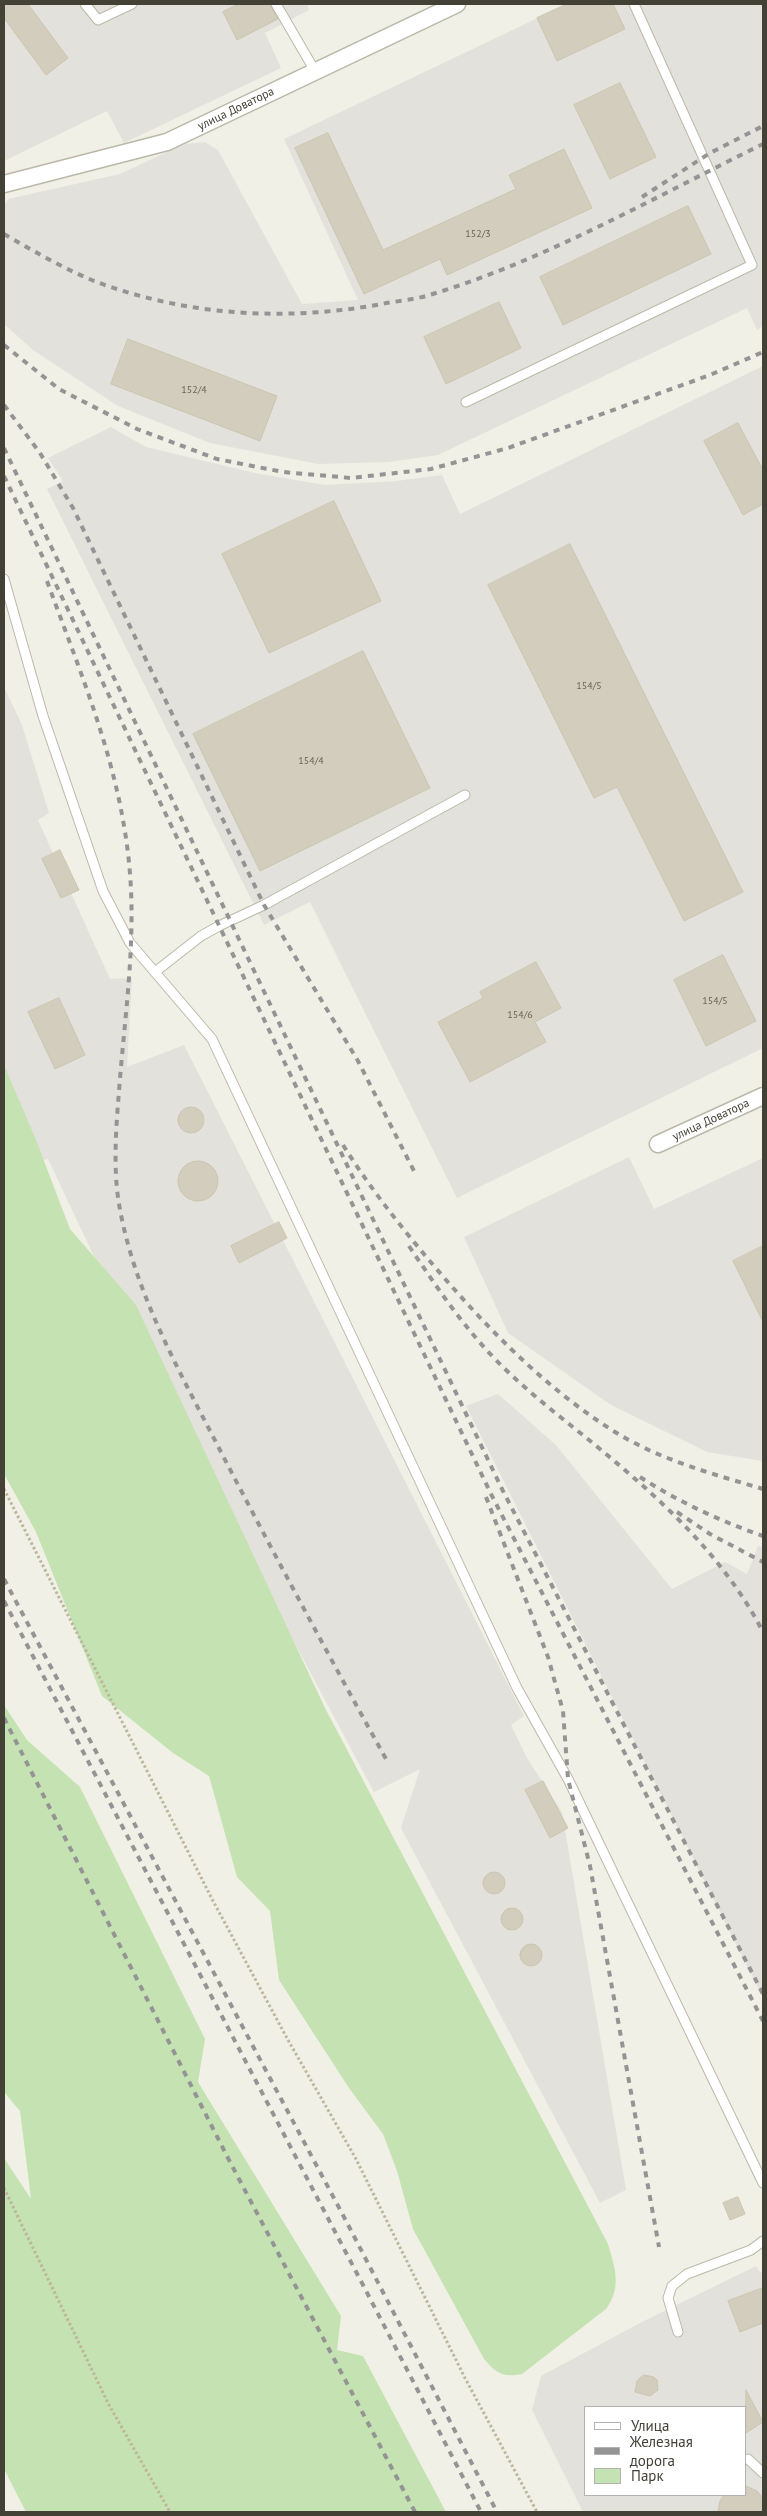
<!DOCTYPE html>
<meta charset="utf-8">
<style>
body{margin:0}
#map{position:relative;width:767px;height:2516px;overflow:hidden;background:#f1f0e6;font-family:"PT Sans",sans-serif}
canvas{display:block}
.frame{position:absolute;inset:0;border:5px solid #434036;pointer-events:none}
.legend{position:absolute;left:584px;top:2406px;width:162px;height:90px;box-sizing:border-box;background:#fff;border:1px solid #b4b3af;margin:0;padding:6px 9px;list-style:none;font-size:15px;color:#434036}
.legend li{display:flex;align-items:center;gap:10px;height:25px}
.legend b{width:25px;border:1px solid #b4b3af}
</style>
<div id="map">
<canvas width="767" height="2516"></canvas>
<div class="frame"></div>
<ul class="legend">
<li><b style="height:6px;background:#fff"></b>Улица</li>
<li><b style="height:6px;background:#949494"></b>Железная дорога</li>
<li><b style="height:14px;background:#c5e2b2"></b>Парк</li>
</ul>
</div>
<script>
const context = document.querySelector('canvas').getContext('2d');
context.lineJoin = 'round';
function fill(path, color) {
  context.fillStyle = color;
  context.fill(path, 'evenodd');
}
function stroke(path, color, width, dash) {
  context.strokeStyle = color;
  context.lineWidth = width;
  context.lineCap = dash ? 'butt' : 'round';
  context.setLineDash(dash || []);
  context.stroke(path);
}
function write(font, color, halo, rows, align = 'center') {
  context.font = font + ' "PT Sans",sans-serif';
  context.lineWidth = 4;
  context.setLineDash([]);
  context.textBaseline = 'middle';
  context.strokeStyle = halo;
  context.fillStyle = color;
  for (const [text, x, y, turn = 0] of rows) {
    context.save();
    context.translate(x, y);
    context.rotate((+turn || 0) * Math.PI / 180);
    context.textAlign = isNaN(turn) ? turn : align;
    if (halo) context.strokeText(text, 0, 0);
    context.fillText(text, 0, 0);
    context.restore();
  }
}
fill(new Path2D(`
 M4,4H307L309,10L265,33L281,68L124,143L107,111L4,161Z
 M567,4H763V326L757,330L747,308L438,455L388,462L318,464L210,443L118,406L33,350L4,324V206L8,199L120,174L184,144L205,142L218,150L302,304L358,300L284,139Z
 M763,366V1048L457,1198L310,902L264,925L47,489L63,481L48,458L111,427L146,447L255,473L325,485L396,481L442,475L460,514Z
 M4,687L22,725L49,813L38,820L110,979L132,978L127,1067L184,1045L524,1716L511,1725L527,1758L562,1812L626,2190L600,2203L401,1828L420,1769L374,1792L132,1337L48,1159L42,1160L4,1077Z
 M629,1157L654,1209L763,1158V1461L707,1452L611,1405L508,1333L464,1237Z
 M498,1394L556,1445L672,1589L725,1562L747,1574L758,1546L763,1547L762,1996L466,1406Z
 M756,2266L760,2272L763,2271V2512H583L532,2410L541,2376L640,2323ZM586,2407H746V2495H586Z`), '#e3e1db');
fill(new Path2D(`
 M4,1065L36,1140L70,1229L136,1305L325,1708L608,2244C615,2268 622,2287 606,2309L522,2374C503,2378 496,2373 484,2359L413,2229L397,2171L383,2134L349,2088L279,1980L270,1911L237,1877L209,1776L173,1753L102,1696L36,1532L4,1474Z
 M4,1705L27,1740L80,1787L205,2039L198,2082L341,2316L337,2350L363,2356L446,2512H26L4,2469V2158L31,2199L20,2111L4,2092Z`), '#c5e2b2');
const building = new Path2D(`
 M4,4H28L68,58L46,75L4,18Z
 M239,4H270L278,19L237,40L223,12Z
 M567,4H613L625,29L557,61L537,18Z
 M620,83L656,157L610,179L574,105Z
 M328,133L383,250L516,189L509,175L564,149L592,208L447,275L440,259L364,294L295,148Z
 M688,206L711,254L563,325L540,277Z
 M499,302L521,348L446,384L424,337Z
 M128,339L277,396L260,441L111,384Z
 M738,423L763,470V504L743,515L704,441Z
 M334,501L381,601L269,653L222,554Z
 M570,544L743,892L684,921L617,787L594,798L488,585Z
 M363,651L430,788L260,871L193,734Z
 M60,850L79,890L61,898L42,859Z
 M723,955L756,1021L706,1046L674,980Z
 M536,962L561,1008L535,1022L546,1042L470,1082L438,1022L483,998L480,992Z
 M59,998L85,1055L55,1069L28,1012Z
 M178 1120a13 13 0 1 1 26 0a13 13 0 1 1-26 0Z
 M178 1181a20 20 0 1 1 40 0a20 20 0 1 1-40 0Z
 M279,1222L287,1238L239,1263L231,1246Z
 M763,1246V1322L733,1261Z
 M543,1781L568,1828L550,1838L525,1790Z
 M483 1883a11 11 0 1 1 22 0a11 11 0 1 1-22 0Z
 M501 1919a11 11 0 1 1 22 0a11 11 0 1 1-22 0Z
 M520 1955a11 11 0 1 1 22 0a11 11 0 1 1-22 0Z
 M738,2197L745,2214L730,2220L723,2203Z
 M763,2288V2323L740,2332L728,2301Z
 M644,2375L654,2377L657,2380L658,2390L650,2396L635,2392L637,2381Z
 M746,2390L763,2422L746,2433Z
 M746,2486L757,2491L763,2498V2512H718L720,2501L724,2495H746Z`);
fill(building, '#d2cdbc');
stroke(building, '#ccc5b0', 1);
const service = new Path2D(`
 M85,4L98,20L132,4
 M276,4L315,71
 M466,402L752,265L634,4
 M4,579L43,716L103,891L130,943L212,1039L517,1688L568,1779L763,2183
 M155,972L201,936L219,926L264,905L465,795
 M678,2332L668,2298L672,2286L687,2274L751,2250L763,2241
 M748,2459L763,2473`);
const minor = new Path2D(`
 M4,184L167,142L457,4
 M658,1144L763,1096`);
stroke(service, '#bcb8a9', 11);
stroke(minor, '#bcb8a9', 19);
stroke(new Path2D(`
 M4,1489L212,1899L288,2040L356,2159L465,2378L537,2512
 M4,2188L109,2405L170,2512`), '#bcb69c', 3, [2.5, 2.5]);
stroke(service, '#fff', 9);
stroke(minor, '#fff', 16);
stroke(new Path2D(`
 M642,197L710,153L763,126
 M4,234C39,254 77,277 117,289C203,317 294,320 382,304C396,301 412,300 426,296C542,262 655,197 763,144
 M4,345L59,389L137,429L217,459L283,472L351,478L431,469L508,448L710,375L763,352
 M4,405L40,453L73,508L264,905L358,1061L415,1173
 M4,448L502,1489L763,1994
 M4,476L491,1494L763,2021
 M47,581C84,683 126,779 131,890C134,957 124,1024 119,1091C116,1128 113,1168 119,1204C134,1293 181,1374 222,1454C275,1556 330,1658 386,1759
 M343,1145C370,1188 401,1227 434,1266C487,1328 545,1388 615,1432C660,1460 713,1474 763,1489
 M409,1246C436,1286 462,1325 496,1360C530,1395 569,1423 606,1454C667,1505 726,1560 763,1632
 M640,1477C679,1502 720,1521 763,1536
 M486,1497L548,1657L563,1711L568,1779L590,1866L659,2247
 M677,1512L710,1534L763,1562
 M4,1579L344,2217L497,2512
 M4,1601L363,2285L481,2512
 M4,1718L230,2162L415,2512`), '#949494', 4, [6, 6]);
write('10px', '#676358', null, [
 ["152/3",478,234],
 ["152/4",194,390],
 ["154/5",589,686],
 ["154/4",311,761],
 ["154/5",715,1001],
 ["154/6",520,1015]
]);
write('12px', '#434036', '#fff', [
 ["улица Доватора",236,109,-26],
 ["улица Доватора",711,1120,-25]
]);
</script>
